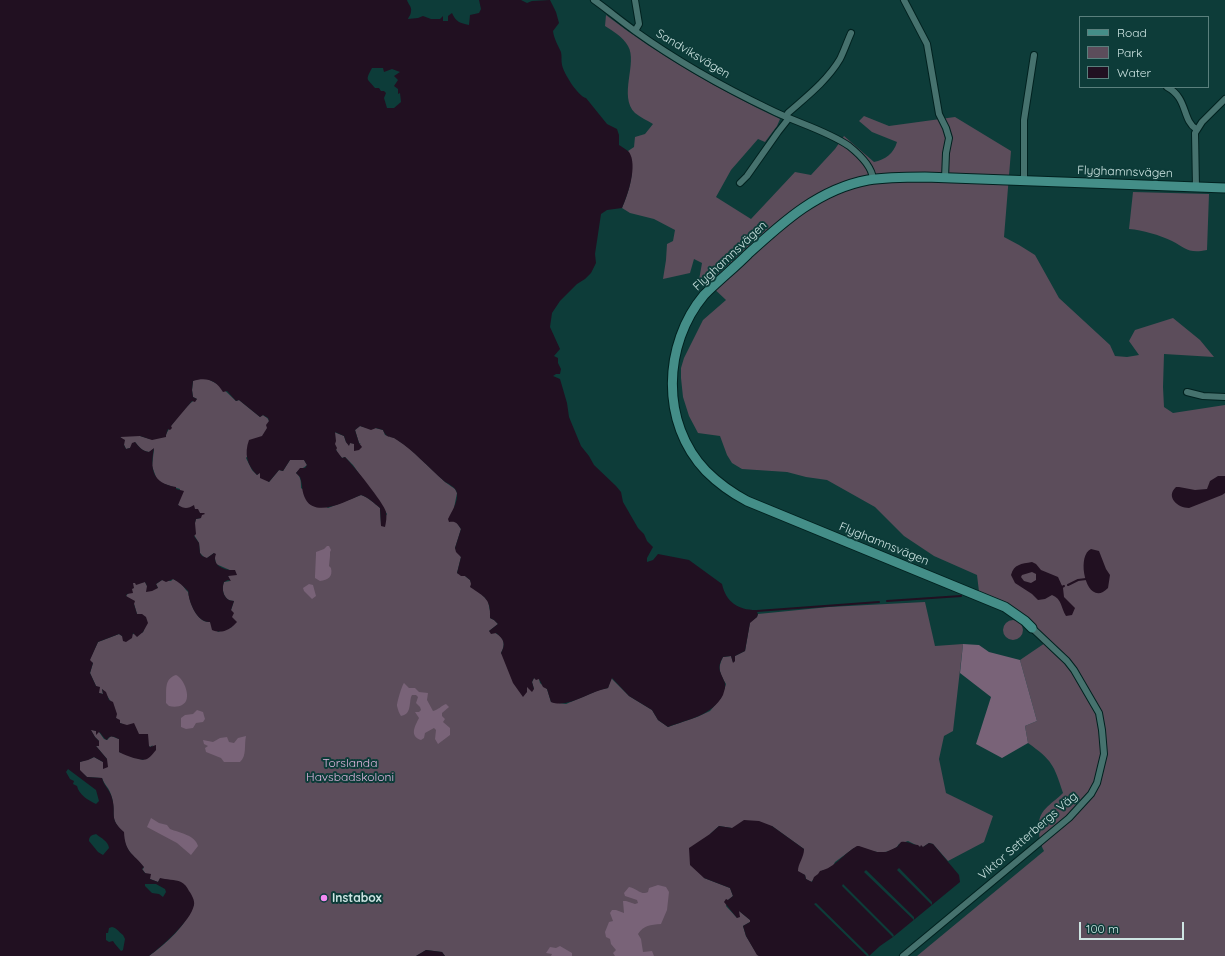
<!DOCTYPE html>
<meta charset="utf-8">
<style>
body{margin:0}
#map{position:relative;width:1225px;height:956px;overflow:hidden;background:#0d3c39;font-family:Quicksand,sans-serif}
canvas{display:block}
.legend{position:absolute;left:1079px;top:16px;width:130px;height:72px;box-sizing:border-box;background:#0d3c39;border:1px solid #5a807d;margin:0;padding:5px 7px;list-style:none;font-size:12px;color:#cee5e3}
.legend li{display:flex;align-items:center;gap:8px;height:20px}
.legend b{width:20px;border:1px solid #5a807d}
.scale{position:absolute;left:1079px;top:922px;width:105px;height:18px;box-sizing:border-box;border:2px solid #cee5e3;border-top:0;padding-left:5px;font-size:12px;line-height:14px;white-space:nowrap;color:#cee5e3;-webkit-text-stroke:3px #0d3c39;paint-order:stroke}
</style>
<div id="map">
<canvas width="1225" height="956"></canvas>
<ul class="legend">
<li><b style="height:5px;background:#448e88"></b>Road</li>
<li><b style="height:11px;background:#5c4d5b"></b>Park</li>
<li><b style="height:11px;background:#211021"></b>Water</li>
</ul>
<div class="scale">100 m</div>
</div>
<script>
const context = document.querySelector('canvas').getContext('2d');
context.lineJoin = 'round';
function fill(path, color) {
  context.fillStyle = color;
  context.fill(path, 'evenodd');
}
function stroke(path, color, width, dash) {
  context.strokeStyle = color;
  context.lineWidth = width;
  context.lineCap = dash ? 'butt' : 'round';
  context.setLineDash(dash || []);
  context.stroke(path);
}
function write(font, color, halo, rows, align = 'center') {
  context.font = font + ' Quicksand,sans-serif';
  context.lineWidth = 4;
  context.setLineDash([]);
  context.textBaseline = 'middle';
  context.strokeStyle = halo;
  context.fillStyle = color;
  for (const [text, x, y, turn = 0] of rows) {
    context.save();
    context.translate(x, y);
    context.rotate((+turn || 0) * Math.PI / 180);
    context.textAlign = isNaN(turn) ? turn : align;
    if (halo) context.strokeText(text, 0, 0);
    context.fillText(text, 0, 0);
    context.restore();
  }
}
fill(new Path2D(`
 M606,15C659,56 719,90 780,119L777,126L765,142L758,139L731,170L716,197L751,219L795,172L811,175L835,149L844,136L874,162C885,160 894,153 897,142L872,132L859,121L864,116L889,126L955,117L1011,151L1004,237L1019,245L1035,255L1059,298L1110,345L1115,356L1127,357L1139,355L1129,341L1135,330L1173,318L1200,340L1214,357L1164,354L1163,387L1164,407L1173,413L1225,405V956H917L1044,851C1040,843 1039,838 1039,829C1037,810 1051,805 1063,793C1054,765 1052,760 1028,743L1025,726L1037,721L1020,660L1045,643L1025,625L1006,611L980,600L977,575L934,556L904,536L875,507L827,480L806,477L787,472L742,469L732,463L727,455L720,436L698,433L689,416L683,397L681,378V368L684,358L703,320L726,300L709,284L699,280L702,263L694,259L690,273L663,279L666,260L667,244L673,241L675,230L654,219L630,213L622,208C629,192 637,167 628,151L634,147L635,137L645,134L653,124C648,121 640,117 635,113C618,96 638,63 628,46C623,37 613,31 605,26Z
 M1133,192L1209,194L1207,250C1188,254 1186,248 1172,241C1159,235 1143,230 1129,229Z
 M206,378L219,385L236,401L239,400L260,417L263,415C265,417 269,418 269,422C269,431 252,450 246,458L252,470L257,475L260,472L261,475L269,482L279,470L283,471L290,460H304L307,465C303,469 300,468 296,473C301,477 301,481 301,488L328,508L361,495C368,497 374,503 380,508L381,524L387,514L353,465L345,457L342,458C334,451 334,442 334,432L344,436L346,442L349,445L350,443L361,444L359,443L355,430L360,426L371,429L375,428L383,430L385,435L395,438L409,448L445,482L455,489L457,493L454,508V521L457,523L461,529L455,548L461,557L457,573L465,576L470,580L472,584L488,601L490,611V618L494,620L498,624L489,631C501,634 508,641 501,653L527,686L534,689L532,682L534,678L539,679L540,683L547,689L551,702L566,704L599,690L608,688L611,678L629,696L652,710L658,720L668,727L697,717L710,711L721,698L726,684C720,674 717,668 723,657L731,656L733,662L735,661V656L745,651L750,622L757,617L758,614L829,607L925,602L935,646L963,644L953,731L944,736L939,759L946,793L993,816L984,842L948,861L933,844L929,843L923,847H920L908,841L899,844C890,858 868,850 854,848L835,862L833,866L827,870H823L811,882L806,879L805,875L798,872V866L804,849L772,826L732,828L719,826L710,834L704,878L730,888L733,896L728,900L726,906L737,918L738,910L750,920V922L743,926L746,936L757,954L759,956H445L442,952L426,950L416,956H149C167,943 186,926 194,904L176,881H171L160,879L158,882L150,879L142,869L144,868C133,853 125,853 123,832C107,817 118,811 110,792C108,787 104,784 102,778L87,777L80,771V762C85,760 89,760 94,757L103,762L104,765L107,759L96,746L99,741L95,737L90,729L99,732L104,739L107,740L111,736L119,739V752L143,760L153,745L150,747C138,734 137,730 120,723L119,721L116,718C116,706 109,699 102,689L103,694L99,693V688L96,686L90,673L93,663L89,661L98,642L119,634L122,636C142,631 148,640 142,614H137L134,604L126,596L132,589L133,583L145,582L147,586L158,588L156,584L162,580L171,581L173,579L180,582L186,590L188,592C190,603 197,623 210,622L218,632L232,627L231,610L234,601C224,601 221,590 224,582L230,581L228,576L232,571L216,564L214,553L207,558H205L200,553L199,543L194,535C195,530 194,524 196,519L201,518L200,513C195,509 190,507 183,509L178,505L180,489L161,483L157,480L152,466L154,449L149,452C142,451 139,447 135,442L130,448L126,449L120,436H140L150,439L166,435C169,427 187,403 197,399L193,397L192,390L193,381L196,379Z
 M1003 630a10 10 0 1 1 20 0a10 10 0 1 1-20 0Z`), '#5c4d5b');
fill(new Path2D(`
 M327,546H329L331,550L330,552V556L329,566L331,568C333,577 328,580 320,581L315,578V576L316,554V552L324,549Z
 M309,584L313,585L316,596L312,599L304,591L303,588Z
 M963,644L979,645L989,652L1020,660L1037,721L1025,726L1028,743L1002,758L976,744L991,697L960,673Z
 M176,675C184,678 193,700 182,705C179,707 173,707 169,706L166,703C167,692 163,679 176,675Z
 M404,683L409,688H415L419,692L428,693L427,700L433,711C438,710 441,706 446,704L449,707L442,713V716L445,719L443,722L450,728V735L438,744L435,739L436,730L434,728L425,733L424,738L421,740C409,736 415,726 419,718L415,712H419L421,710L420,707L416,703L418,697L416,695H412L411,697C409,706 411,714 401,716C399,713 398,710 397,706C397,702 402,685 404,683Z
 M197,710L203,712L205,719L203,722L196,723L193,728L186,729L181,727V718L185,715L193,714Z
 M246,736C244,745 247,756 240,762H224L221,758L206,752L205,748L208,746L204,744L203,740L213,742L220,738L227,737L229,742L234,743L238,738Z
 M151,818L159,823L167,825L170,829C180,833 195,835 198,846L191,855L177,843L147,827Z
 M658,885L666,887L669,892L667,910L661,924C650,925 644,925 638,934L641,939L643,952L652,951L654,956H615L613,953L616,950L611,944L610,939L606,937L605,932L609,922L613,921L610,913L612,910H616L624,913L623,901H626L635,904L638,903L637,900L625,896L624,893L629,887C636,888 642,896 648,892L649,888Z
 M560,946L572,953V956H551L552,954L546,953L550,947L556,948Z`), '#796378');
fill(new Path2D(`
 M0,0H407C408,4 412,7 411,11C411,15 409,16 408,19L418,18L423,16L431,19H440L443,16V21H448V16L452,13C456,22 460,23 469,25L470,15L479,13L481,9L479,0H521L527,3L532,1L550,0L556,12L559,23L553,31C554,39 558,45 561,52C562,56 561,61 562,65C564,74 578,96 586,98L607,124L617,129L619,135V145C622,147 626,149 629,152C638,165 628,195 622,208L607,210L601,214L595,254L596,263L591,273L585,279L577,284L560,301L552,313L550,327L560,349L554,356L558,358V363L561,369L560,374H556L553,376L560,379L567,403L569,417L581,446L589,456L594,465L616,486L621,492L623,502L638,528L644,534L647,541L653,547L647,558V562L653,560L658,554L689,560L722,584C726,602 738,610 756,610L758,614L757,617L750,623L745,651L735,656V661L733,663L731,656L723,657C716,669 721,672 725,683C726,687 724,691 723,695C712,716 688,719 668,727L658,720L652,710L629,696L612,678L608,688C590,691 568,709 551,702L547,689L543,687L539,679L536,680L534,678L532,682L534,689L532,692L527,687V692L523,697L513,683L501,653C506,644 504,639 496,633L491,634L489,631L498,624L494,620L490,618C491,599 485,597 470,587L471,584L470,580L465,576H461L457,573L461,557L456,552L455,548L461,529C457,523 456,521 449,522L448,519C452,511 458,502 457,493C456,487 448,484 444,481C428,467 414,451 397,440C391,435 387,440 383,430L376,428L371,430L360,426L355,430L359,443L362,447L359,450L354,451V444L350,443L349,446L346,442L344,436L335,432L336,441L335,444L337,448L336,450L342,458L345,457C352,464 384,503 386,512C387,517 386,522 385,527L381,526L380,508C374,503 368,497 361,495C348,500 317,518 306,500C301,491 303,485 300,477L296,473L300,468H305L307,465L304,460H290L283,471L279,470L269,482L260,478V473L257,475C247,465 244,454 249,440L262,436L267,428L266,425L269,421L268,418L263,415L260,417L239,400L236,401L227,391L223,392C216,380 206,377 193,381L192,390L193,397L197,399L195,402L192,401L171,426L172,428L170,430L168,429L166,435V437L152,440L140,436L120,437L125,440L124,445L126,449L130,448L132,443L135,442C139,447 142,451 149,452L154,448C150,469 152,483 176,487V489L184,491L178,505C184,509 188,509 194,505L195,509H198L200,513H204L205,514L202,515L201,518L196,519L195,523L196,534L194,536L199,543L200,553L202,556L207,558L214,553L216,554C211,566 226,571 235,570L237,575L228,576L231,581L228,580L224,582C221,590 224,601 234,601L231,610L234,613L232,617L237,622C230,630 222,634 212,630L210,622C199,623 191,607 189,597C188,594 189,593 188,591C183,586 179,582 173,579L166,582L162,580L156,584L158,588L152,591L146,592L147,586L145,582L136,585L135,583H133L134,588L132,589L133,593L127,594L126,596L135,601L134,604L137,614H142L146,617L148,623L143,632L137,637L133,633L132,638L126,642L123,641L122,636L119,634L98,642L90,660L93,663L90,673L96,686L100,687L99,693L103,694L102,689L106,692L109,700L113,702L117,714L116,718L120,720V723L127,725L134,723L139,734H148L149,746L150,747L156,745V750C154,752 151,757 147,759C142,762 124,755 119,752V739C114,737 110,734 107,740C103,738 102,734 99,732L96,735V731L91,730L95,737L99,741V746H96L107,759L108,767L103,769V762L94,757L88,760L80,762V770L87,777L102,778C104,786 110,790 112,798C117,815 108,818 124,832C125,853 133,853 144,867L142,869L145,873L151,874L150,879L158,882L160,878C166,880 175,879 181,882C185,884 187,887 189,891C192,895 195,901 194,905C191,921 161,947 149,956H0ZM372,68H383L384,72L392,69L400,72L394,76L398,80L394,86L398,89V94L400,93L401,102L394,108H387L384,98L386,93L384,91H381L379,88H375C367,78 365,81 372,68ZM68,769L96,790L99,801L96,804C88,800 79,795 77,786L73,784L74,781L70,779L66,772ZM96,834C101,838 108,841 109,848L103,855L98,852L89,841C89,836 92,835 96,834ZM145,884H156L165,889L166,892L163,897L159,894L152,893L145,886ZM112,927C117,928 119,932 123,935L125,939L123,950L121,951L115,944L113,941L109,942L106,940V933H108L109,928Z
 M1218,476H1225V493L1222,495L1189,508C1178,508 1165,497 1176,487H1179L1195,490L1207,489L1210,481Z
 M1091,549L1099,551L1106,569L1110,575L1108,588C1087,610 1075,556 1091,549Z
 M1032,562L1036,564L1041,570L1058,577L1063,588L1064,597L1075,608L1072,615L1066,616C1061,608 1062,599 1052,595L1045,599L1038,600L1032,594L1015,583L1011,575C1014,564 1021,564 1032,562ZM1032,572L1036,574V580L1031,583L1024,581L1021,577L1022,575Z
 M744,820L759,821L772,826L804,849C804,858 798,863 798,871L805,875L806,879L812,882L814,877L818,874L820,871C835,868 844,853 857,846H859L877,852H886L897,847L901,842C909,841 912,845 918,845L920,847L921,845L923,847L929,843L933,844L959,875L960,882L893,937L880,946L869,956H759L757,955L746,936L743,926L750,922V920L739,911L740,917L737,918L724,902L726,899L728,900L733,896L730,888L704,878L690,865L689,848L710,834L719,826L732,828Z
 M426,950L442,952L445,956H416Z`), '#211021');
fill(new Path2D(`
 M899,868L932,902V905L897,870Z
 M866,870L914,917V920L864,872Z
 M843,884L893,934L894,936L893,937L842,886Z
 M816,903L868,954L869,956H867L814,904Z`), '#0d3c39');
stroke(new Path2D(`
 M1068,585L1078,580L1086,579
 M1062,587L1064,586
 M887,601L961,596
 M757,611L879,602`), '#211021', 2);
const street = new Path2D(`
 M594,0C608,10 621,21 635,31C677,61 723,87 769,109C794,122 826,130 849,146C859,154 872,166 873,179
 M635,0L639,24L635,31
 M904,0L927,44L939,114L946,128L949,138L946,153L945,178
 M1167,87C1188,98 1182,120 1196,129
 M786,117L788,113C806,97 827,81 840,59C844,51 847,42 851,33
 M1024,181V120L1034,55
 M740,183L747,176L778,132L789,118
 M1196,187L1195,133L1202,122L1225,99
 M1187,392L1203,396L1225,397
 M903,956L1069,818L1091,794L1097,783L1104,754L1102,730L1099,713L1074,670L1067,661L1032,628`);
const secondary = new Path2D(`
 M1032,628L1025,621L1005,607L747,501C732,493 718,483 706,471C660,423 663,344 704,295C718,281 734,268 748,254C783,222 819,189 868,180C887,177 906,177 925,177L1225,188`);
stroke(street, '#00211f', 8);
stroke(secondary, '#00211f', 11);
stroke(street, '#46726e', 6);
stroke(secondary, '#448e88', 9);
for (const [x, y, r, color] of [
 [324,898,4,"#f38af2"]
]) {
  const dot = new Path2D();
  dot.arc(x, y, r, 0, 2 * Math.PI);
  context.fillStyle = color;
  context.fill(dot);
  stroke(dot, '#0d3c39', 1.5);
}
write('12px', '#cee5e3', '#0d3c39', [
 ["Sandviksvägen",693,54,31],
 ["Flyghamnsvägen",1125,172,2],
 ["Flyghamnsvägen",730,256,-43],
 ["Flyghamnsvägen",884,544,22],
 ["Viktor Setterbergs Väg",1028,836,-41]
]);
write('12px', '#dfb6de', '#0d3c39', [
 ["Torslanda",350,763],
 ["Havsbadskoloni",350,777]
]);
write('bold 12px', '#cee5e3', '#0d3c39', [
 ["Instabox",332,898]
], 'left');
</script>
